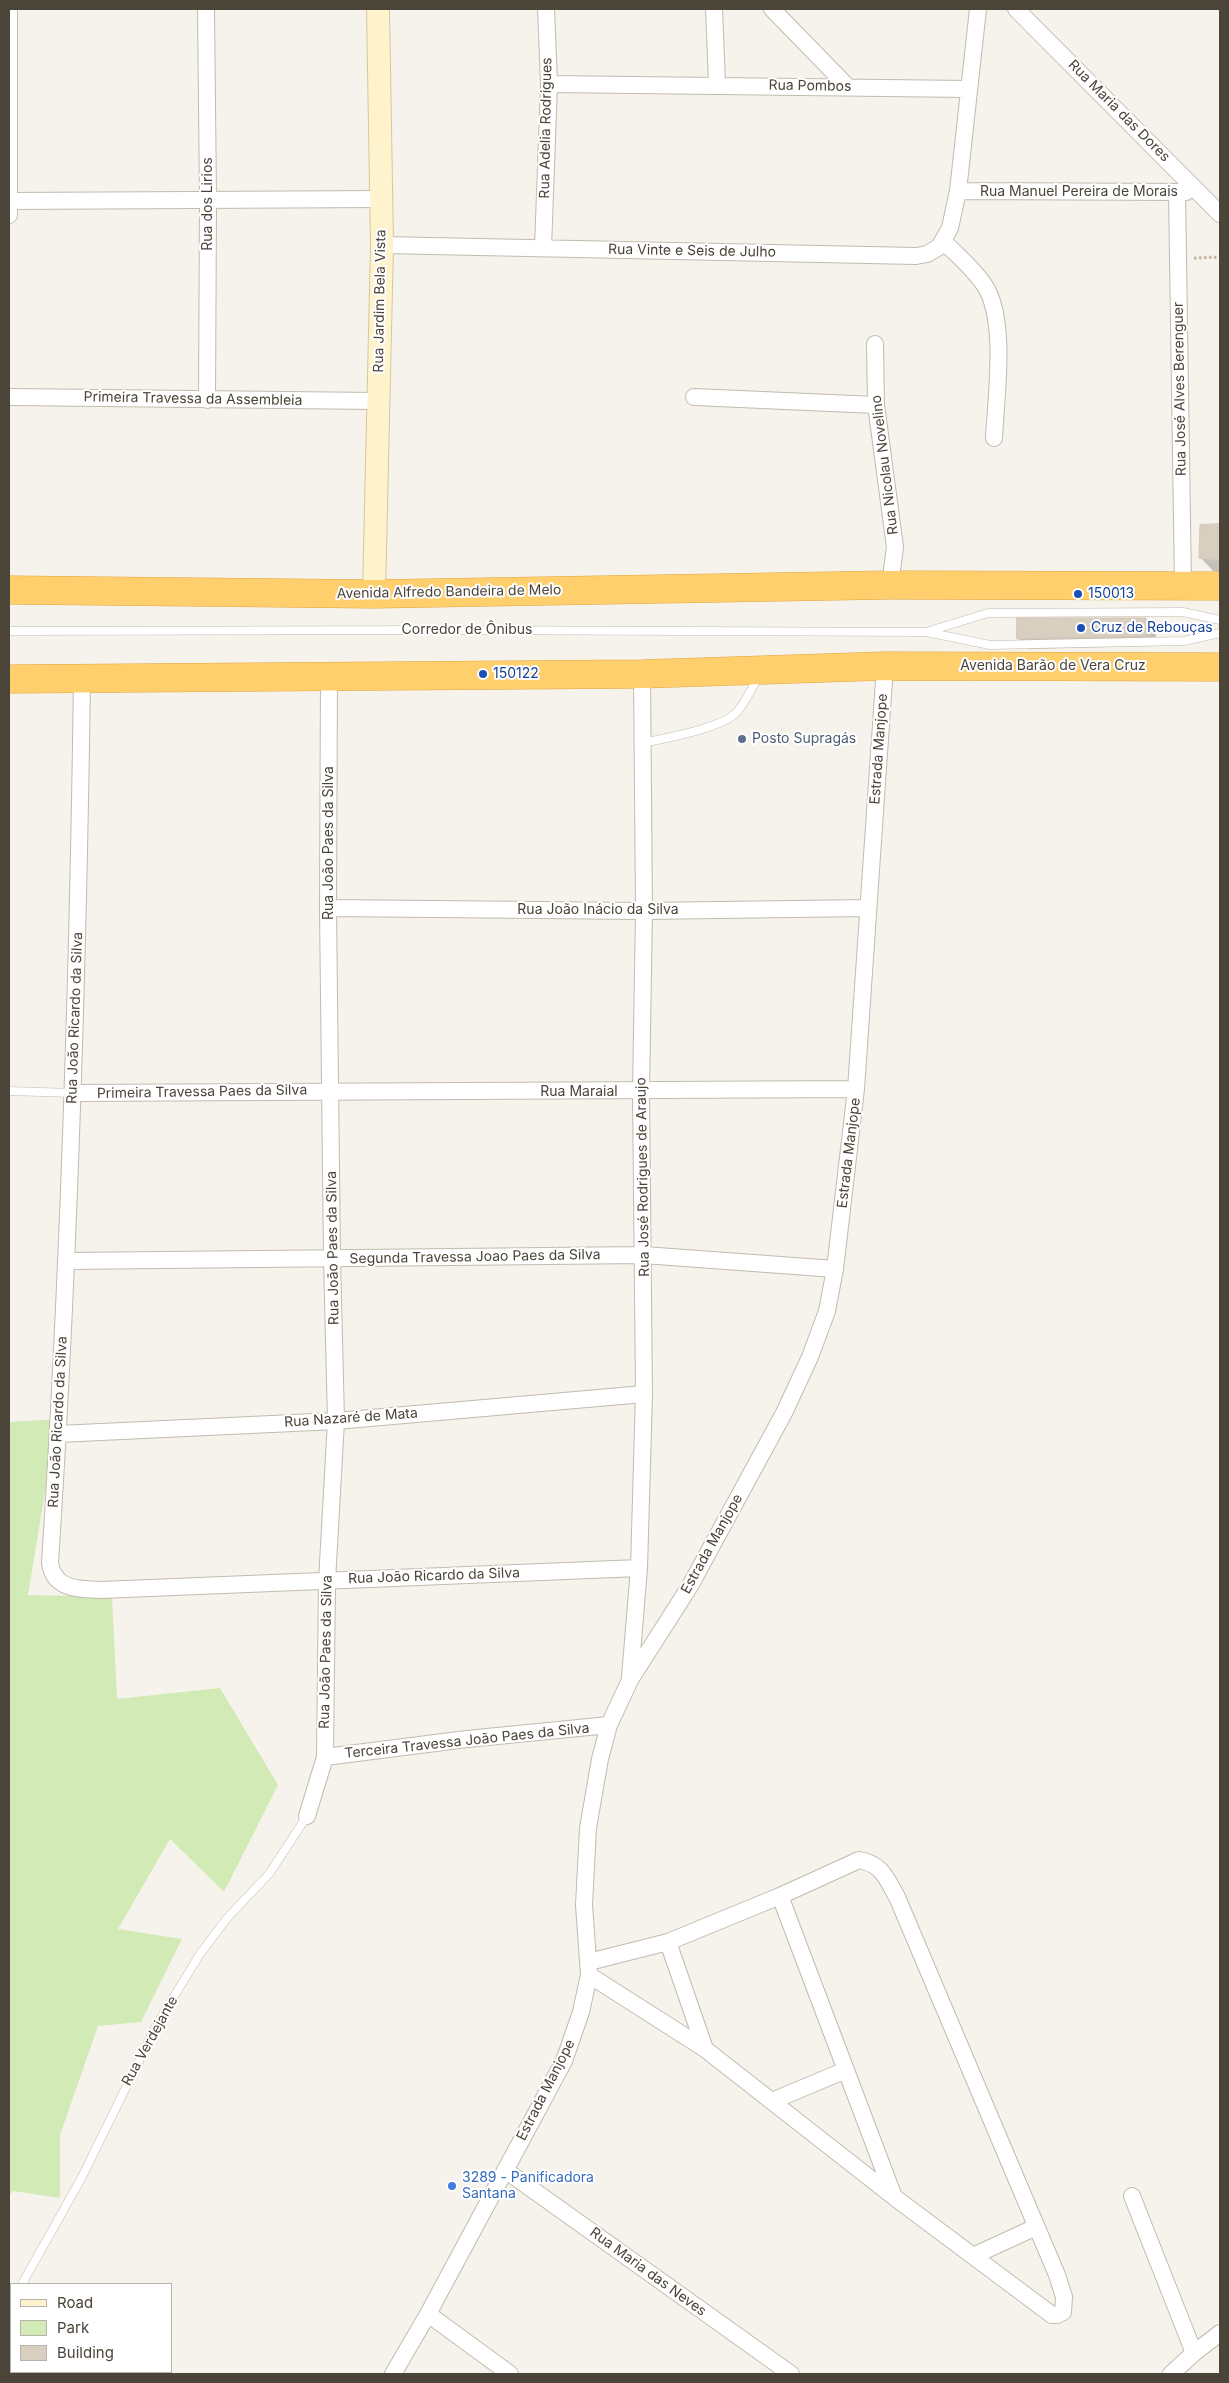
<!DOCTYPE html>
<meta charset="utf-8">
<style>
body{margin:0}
#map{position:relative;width:1229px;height:2383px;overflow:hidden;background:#f6f3ec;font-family:Inter,sans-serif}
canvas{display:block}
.frame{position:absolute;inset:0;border:10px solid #4b4439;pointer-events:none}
.legend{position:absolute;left:10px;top:2283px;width:162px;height:90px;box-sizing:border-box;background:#fff;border:1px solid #b7b4b0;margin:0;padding:6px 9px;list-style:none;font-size:15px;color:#4b4439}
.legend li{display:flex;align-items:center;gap:10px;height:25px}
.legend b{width:25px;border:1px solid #b7b4b0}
</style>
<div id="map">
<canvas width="1229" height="2383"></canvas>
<div class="frame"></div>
<ul class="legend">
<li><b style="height:6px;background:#fff3cd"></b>Road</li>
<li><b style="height:14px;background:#d2eab5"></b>Park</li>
<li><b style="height:14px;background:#d8cfc1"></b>Building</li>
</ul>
</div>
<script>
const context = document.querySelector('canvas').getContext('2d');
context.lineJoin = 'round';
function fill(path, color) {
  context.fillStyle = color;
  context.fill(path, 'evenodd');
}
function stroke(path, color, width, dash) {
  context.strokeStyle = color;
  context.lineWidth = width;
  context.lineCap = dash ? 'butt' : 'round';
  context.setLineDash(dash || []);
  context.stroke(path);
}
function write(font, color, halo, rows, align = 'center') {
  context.font = font + ' Inter,sans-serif';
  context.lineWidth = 4;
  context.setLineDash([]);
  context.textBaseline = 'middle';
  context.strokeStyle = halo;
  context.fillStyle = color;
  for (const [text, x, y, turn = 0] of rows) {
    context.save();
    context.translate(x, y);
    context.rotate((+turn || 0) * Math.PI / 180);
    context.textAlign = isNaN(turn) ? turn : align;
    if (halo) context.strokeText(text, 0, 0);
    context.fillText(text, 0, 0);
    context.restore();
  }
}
fill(new Path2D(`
 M57,1419L28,1595L112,1597L117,1699L220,1688L278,1785L224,1892L170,1839L118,1929L182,1939L141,2022L98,2026L60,2135V2198L13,2191L9,2196V1422Z`), '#d2eab5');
fill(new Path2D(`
 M1220,525V572L1213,571L1200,557L1201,527Z
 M1146,619L1156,630V646L1029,649L1018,638Z`), '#0003');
const building = new Path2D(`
 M1220,524V561L1199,558L1200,525Z
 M1017,618H1146V636L1017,639Z`);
fill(building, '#d8cfc1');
stroke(building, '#d3c7b4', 1);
const lane = new Path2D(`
 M9,631L448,630L926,632L990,645L1184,641L1220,633
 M926,632L988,613L1183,612L1220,620
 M643,743C665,738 723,728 737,712C746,702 752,687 759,676
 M9,1091L73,1093
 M22,2284L82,2177L156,2026L200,1954L228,1917L269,1874L307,1816
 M9,2304L11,2300`);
const street = new Path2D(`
 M206,9L208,200L207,400
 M714,9L717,84
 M772,9L848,87
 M1016,9L1220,214
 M549,84L968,89
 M958,191L1186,192
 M1177,192L1183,585
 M9,201L381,199
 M9,215V9
 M943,241C958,256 974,269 985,286C1007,320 996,397 994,438
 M382,245L916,256L927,254L939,247L950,228L958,191L978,9
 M543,248L549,84L546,9
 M875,344L876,405L895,547L890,585
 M9,397L377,401
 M694,397L876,405
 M82,678C78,974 69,1268 50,1563C54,1590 79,1589 101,1590L639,1568
 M328,908L644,911L868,908
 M73,1093L856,1089
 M66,1261L644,1255L835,1269
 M58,1434L336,1421L644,1394
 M630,1677L639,1568L644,1394L641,1092L644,911L642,674
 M325,1757L467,1739L609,1725
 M307,1816L325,1757L327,1581L336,1421L332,1258L328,908L329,676
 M668,1942L705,2049
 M589,1962L668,1942L780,1896L894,2197
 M589,1975L705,2049L894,2197L1052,2315H1057L1063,2312L1064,2297L1057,2275L897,1897C886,1878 882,1864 859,1860L780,1896
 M772,2101L846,2070
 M505,2170L791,2374
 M1132,2196L1194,2353
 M973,2256L1036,2227
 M428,2314L510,2374
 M393,2374L428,2314L564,2061L581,2012L589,1975L584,1905L588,1828L600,1759L609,1725L630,1680L690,1586L784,1413L810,1357L827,1311L835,1269L856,1089L885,666
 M1171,2374L1194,2353L1220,2333`);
const secondary = new Path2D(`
 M374,594L382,245L378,9`);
const highway = new Path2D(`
 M9,590L374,594L890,585L1220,586
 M9,679L642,674L885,666L1220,667`);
stroke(lane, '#c2bbae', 9);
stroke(street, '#c2bbae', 18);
stroke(secondary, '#d6c79b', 24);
stroke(highway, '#e0a43c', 29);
stroke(new Path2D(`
 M1194,258L1220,257`), '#c4b79f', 3, [2.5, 2.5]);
stroke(lane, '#fff', 8);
stroke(street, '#fff', 16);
stroke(secondary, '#fff3cd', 22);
stroke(highway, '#ffcf6e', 28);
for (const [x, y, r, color] of [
 [1078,594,5,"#1a4fb4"],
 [1081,628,5,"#1a4fb4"],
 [483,674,5,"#1a4fb4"],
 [742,739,5,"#5c6f8a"],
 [452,2186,5,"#3f7fe0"]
]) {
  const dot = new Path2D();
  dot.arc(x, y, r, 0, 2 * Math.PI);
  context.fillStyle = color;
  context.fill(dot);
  stroke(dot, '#fff', 2);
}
write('14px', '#4b4439', '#fff', [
 ["Rua Pombos",810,86,1],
 ["Rua Maria das Dores",1119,111,45],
 ["Rua Adelia Rodrigues",546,128,-89],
 ["Rua Manuel Pereira de Morais",1079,192],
 ["Rua dos Lirios",208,204,-90],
 ["Rua Vinte e Seis de Julho",692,251,1],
 ["Rua Jardim Bela Vista",380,301,-89],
 ["Rua José Alves Berenguer",1180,389,-91],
 ["Primeira Travessa da Assembleia",193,399,1],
 ["Rua Nicolau Novelino",885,465,-97],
 ["Avenida Alfredo Bandeira de Melo",449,592,-1],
 ["Corredor de Ônibus",467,630],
 ["Avenida Barão de Vera Cruz",1053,666],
 ["Estrada Manjope",879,749,-86],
 ["Rua João Paes da Silva",329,843,-90],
 ["Rua João Inácio da Silva",598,910],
 ["Rua João Ricardo da Silva",75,1018,-88],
 ["Primeira Travessa Paes da Silva",202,1092,-1],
 ["Rua Maraial",579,1092],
 ["Estrada Manjope",849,1153,-83],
 ["Rua José Rodrigues de Araujo",643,1177,-91],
 ["Rua João Paes da Silva",333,1248,-91],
 ["Segunda Travessa Joao Paes da Silva",475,1257,-1],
 ["Rua Nazaré de Mata",351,1418,-4],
 ["Rua João Ricardo da Silva",58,1422,-87],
 ["Estrada Manjope",712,1544,-61],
 ["Rua João Ricardo da Silva",434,1576,-2],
 ["Rua João Paes da Silva",326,1652,-89],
 ["Terceira Travessa João Paes da Silva",467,1741,-6],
 ["Rua Verdejante",150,2041,-61],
 ["Estrada Manjope",546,2090,-63],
 ["Rua Maria das Neves",648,2272,36]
]);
write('14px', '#164399', '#fff', [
 ["150013",1088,594],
 ["Cruz de Rebouças",1091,628],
 ["150122",493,674]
], 'left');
write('14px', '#4e5e75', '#fff', [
 ["Posto Supragás",752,739]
], 'left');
write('14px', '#366cbe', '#fff', [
 ["3289 - Panificadora",462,2178],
 ["Santana",462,2194]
], 'left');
</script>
